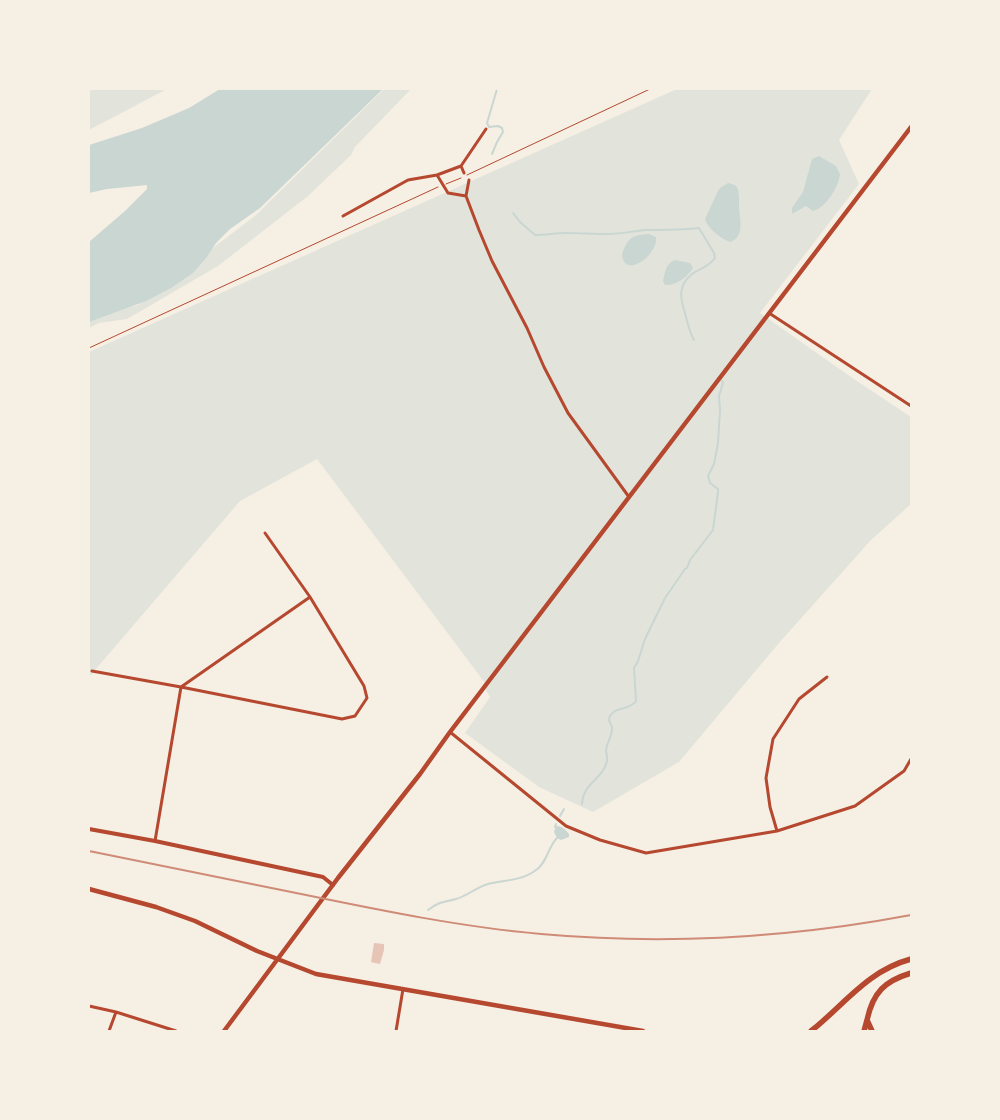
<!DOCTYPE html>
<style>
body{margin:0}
#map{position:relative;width:1000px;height:1120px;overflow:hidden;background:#f6efe4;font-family:"Noto Sans",sans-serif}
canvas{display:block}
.frame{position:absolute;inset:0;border:90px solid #f6efe4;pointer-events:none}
</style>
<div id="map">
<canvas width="1000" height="1120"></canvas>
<div class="frame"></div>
</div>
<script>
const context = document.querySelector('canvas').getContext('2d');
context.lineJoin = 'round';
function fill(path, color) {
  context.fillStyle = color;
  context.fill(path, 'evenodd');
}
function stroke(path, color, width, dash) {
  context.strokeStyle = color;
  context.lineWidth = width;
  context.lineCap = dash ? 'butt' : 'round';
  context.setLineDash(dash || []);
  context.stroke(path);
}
fill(new Path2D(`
 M89,89H167L89,130Z
 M384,89H411L355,147L351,155L308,196L218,266L127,319L99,323L89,328V319L111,311L138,305L256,215Z
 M677,89H872L839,140L859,184L760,313L851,377L911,417V504L871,540L779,643L679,762L593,812L539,787L465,733L490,697L483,685L485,683L317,459L240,501L89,677V352Z`), '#e2e4dc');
fill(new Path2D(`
 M220,89H383L260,208L230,229L216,243L206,258L193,273L171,288L146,301L89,322V242L125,211L147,189V185L107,189L89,193V145L142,128L189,108Z
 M819,156L836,166L840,174C839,186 826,208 813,211L806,206L792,214V208L803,192L812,159Z
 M728,183L735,185L738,189C739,195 739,199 739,205C739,217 746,237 730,242C720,238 708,229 705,219L718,191L720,188Z
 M649,234L656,237C659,254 625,280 622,255C627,238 632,235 649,234Z
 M675,260L690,263L693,268C687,277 676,286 665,285L663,281C665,273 665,264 675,260Z
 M556,826C562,826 565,829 569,834V837L561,840L557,838L554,832Z`), '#c9d6d2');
stroke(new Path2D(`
 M492,154L497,142L503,132L502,128L498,126L489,127L487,123L497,89
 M513,213L520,222L535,235C546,235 556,233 566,233C580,233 594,234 608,234C621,234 633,231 646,230C664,230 681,230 699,228L714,253L715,258C709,267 700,268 692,274C676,287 681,300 686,317C688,325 690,333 694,340
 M582,804C583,783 603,779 607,761C608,757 606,754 606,750C607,742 613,735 612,727C611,723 607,721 610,716C615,706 629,711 636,701L634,668L638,661L645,639L665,598L685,569L687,568L690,560L713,530L718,492V489L710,483L708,476L714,464L718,443L720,410L719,396L723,383L722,381
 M560,816L564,809
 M555,827L556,824
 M428,910C440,901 442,903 456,899C467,896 477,887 488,884C504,880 522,881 536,870C547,863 548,847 557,838`), '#c9d6d2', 2);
fill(new Path2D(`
 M374,943L384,944V950L380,964L371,962Z`), '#e6c5b7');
stroke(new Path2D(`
 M467,175L650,89
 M446,184L461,178
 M89,348L438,187`), '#b5482f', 1);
stroke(new Path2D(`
 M464,173L461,166L486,129
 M437,175L448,193L466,196
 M469,180L466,196L479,230L492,261L527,328L544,367L568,413L629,497
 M343,216L408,180L437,175L461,166
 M769,313L911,406
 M92,671L181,687L342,719L355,716L367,698L364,686L310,597L265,533
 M450,732L566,826L600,840L646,853L777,831L855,806L904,771L911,759
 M777,831L770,807L766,778L773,739L799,699L827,677
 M155,841L181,687L310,597
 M89,1006L116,1012L176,1031
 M109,1031L116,1012
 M396,1031L403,989`), '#b5482f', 3);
stroke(new Path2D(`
 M89,829L155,841L323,877L333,885`), '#b5482f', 4);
stroke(new Path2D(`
 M89,889L156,907L195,921L257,951L316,974L643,1031
 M224,1031L338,878L420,774L450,732L911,127`), '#b5482f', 4.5);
stroke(new Path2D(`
 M811,1031C845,1004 867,971 911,959
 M864,1031L867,1020
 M872,1031L867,1020C873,992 885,981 911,973`), '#b5482f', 5.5);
stroke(new Path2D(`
 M89,851C161,866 234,880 306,895C384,911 462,927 541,934C664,945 789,938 911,915`), '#cf8b77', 2);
</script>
